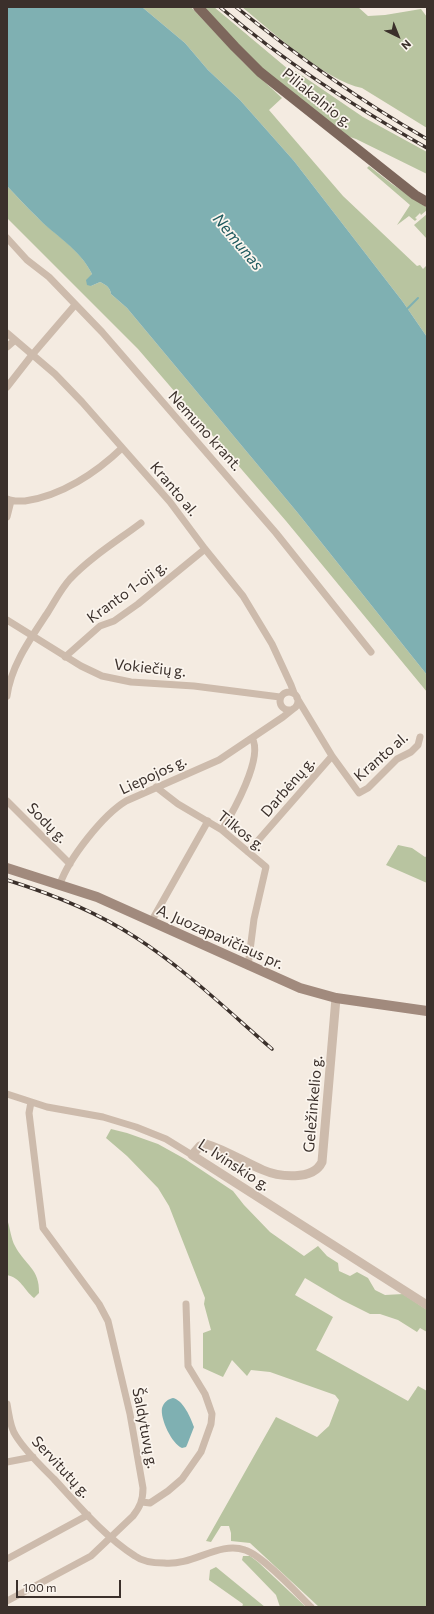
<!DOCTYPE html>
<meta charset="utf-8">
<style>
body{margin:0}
#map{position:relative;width:434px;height:1614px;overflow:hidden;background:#f4ebe1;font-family:Commissioner,sans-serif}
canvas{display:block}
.frame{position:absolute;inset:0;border:8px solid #3b302b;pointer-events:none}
.north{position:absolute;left:378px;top:16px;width:40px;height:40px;-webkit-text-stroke:3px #fbf5ee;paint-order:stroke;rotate:137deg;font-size:11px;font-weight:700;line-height:16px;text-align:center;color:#3b302b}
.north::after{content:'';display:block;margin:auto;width:14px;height:18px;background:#3b302b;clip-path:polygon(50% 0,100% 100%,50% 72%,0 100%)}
.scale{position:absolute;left:16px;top:1580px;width:105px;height:18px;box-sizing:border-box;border:2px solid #3b302b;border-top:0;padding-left:5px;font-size:12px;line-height:14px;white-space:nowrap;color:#3b302b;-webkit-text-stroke:3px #fbf5ee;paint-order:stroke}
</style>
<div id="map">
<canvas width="434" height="1614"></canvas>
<div class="frame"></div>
<div class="north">N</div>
<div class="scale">100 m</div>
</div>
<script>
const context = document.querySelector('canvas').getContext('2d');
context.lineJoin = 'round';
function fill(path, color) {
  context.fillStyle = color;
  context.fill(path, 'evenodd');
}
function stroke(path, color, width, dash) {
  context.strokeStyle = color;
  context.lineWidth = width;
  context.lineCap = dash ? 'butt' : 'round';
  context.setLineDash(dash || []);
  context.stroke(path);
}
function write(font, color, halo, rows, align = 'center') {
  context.font = font + ' Commissioner,sans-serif';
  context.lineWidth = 3.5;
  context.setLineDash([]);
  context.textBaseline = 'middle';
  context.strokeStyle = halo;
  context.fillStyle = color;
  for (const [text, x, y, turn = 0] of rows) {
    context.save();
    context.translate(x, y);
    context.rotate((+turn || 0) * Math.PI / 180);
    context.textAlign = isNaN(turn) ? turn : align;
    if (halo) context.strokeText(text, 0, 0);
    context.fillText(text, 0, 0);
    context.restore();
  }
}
fill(new Path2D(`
 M142,7H191L243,62L282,98L269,110L343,196L417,266L420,265L423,269L427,265V337L403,302L294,161L240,100L208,70L185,43Z
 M202,7H214L288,69L297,72L363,117L427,152V174L356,139L344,135L263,71Z
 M242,7H358L368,16L385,15L421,9L427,17V128L362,88C326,81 271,31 242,7Z
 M369,166L392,184L426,207L427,210L421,215L420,213L415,218L417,219L415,221L409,216L397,225L410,205L367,168Z
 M7,186C17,196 26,207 37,217C56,236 80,249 92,274L88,282L91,286L100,282C106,285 110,287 111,294L127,308L297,512L427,675V692L286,521L138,349L7,218Z
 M427,214V239L414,225Z
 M398,845L412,848L425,857L427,856V883L386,865Z
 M111,1129L127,1133L158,1144L185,1159L233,1191L244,1205L270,1232L304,1256L318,1246L327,1256L338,1263L339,1271L350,1276L357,1272L368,1278L375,1290L385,1295L403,1294L427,1310V1332L420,1328L417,1332L398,1320L380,1314H370L342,1300L305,1278L295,1295L333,1317L316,1350L408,1401L418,1386L427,1391V1607H319L250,1543L231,1541V1533L229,1526H221L211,1542L206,1541L276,1417L317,1437L329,1426L339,1400L335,1395L270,1372L251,1370L247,1376L232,1360L223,1377L203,1368V1333L211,1330L204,1304L205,1298L169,1206L158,1188L127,1156L106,1138Z
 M7,1219C10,1227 11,1239 15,1246C25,1265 40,1269 39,1293L34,1298C24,1290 21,1278 7,1275Z
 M243,1556H250L258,1562L306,1607H280L276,1595L245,1563L242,1560Z
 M216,1567L265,1607H242L243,1604L209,1580L210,1570Z`), '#b8c4a0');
fill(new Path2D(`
 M7,7H142L185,43L208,70L240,100L294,161L403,302L427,337V675L297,512L127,308L111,294C110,287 106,285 100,282L91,286L87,285L86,280L92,274C80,249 55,236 37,217C26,207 17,196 7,186Z
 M173,1398C183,1400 191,1418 194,1427L187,1445L186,1447L182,1448C172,1444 160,1419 162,1408C164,1402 168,1399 173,1398Z`), '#7fb0b2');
stroke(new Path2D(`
 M406,310L418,298`), '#7fb0b2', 2);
stroke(new Path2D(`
 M7,238L27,260L49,277L102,332L276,533L371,652
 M7,333L55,374L82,402L170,502L205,549L243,596L272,644L291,685L294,693
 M7,347L15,340
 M7,387L32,355L75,305
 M7,499C13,502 18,501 25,501C61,496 96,473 122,448
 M7,517L11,501
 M7,620L81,666L102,676L131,682L194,686L280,697
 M65,657L100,626L114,621L138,604L205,549
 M280 701a9 9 0 1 1 18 0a9 9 0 1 1-18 0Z
 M7,696C11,665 31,638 48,612C55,601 61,589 70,579C91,557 117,541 141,523
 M297,698L332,756L359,793L368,788L397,759L411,752L418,745L420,737
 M156,787L178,804L222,830L266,867L254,919L248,966
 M7,801L70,864
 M222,830C233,812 264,757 252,738
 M248,852L332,756
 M60,884C69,858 103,815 126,801L219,760L283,717L293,709
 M151,922L208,821
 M7,1094L47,1107L103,1117L136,1127L166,1139L192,1155
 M7,1404C9,1414 10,1428 16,1436C26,1452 41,1466 54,1479C79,1506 104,1536 135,1556C143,1562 154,1563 164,1563C193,1566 219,1541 245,1550C262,1555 297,1593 311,1607
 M7,1462L33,1457
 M142,1502L150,1503L168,1491L182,1479L201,1452L211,1424L212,1414L205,1394L188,1366L186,1304
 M7,1559L88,1515
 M7,1601L91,1556L133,1516C140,1507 143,1500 143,1488L130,1414L108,1321L99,1304L43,1228L29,1113L31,1102`), '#cdbbac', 7);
stroke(new Path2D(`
 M336,998L322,1162C313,1181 279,1177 263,1170C244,1162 226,1150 206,1144L200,1146L192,1155L427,1305`), '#cdbbac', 9);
stroke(new Path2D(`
 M7,868L97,897L300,988L336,998L427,1011`), '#a18a7d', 10);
stroke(new Path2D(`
 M198,7L235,47L260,72L415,195L427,202`), '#7d675c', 10);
const rail = new Path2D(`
 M220,7C284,62 354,106 427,148
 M236,7C297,56 359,100 427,139
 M7,880C52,894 95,911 135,937C184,968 228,1011 272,1049`);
stroke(rail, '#3b302b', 3.5);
stroke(rail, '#fbf5ee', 2, [6]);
write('15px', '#3b302b', '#fbf5ee', [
 ["Piliakalnio g.",317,98,39],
 ["Nemuno krant.",205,431,48],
 ["Kranto al.",174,489,50],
 ["Kranto 1-oji g.",127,592,-36],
 ["Vokiečių g.",150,668,6],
 ["Kranto al.",381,757,-41],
 ["Liepojos g.",153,775,-25],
 ["Darbėnų g.",288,787,-49],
 ["Sodų g.",47,823,45],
 ["Tilkos g.",241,831,38],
 ["A. Juozapavičiaus pr.",220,937,24],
 ["Geležinkelio g.",313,1104,-85],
 ["L. Ivinskio g.",234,1165,33],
 ["Šaldytuvų g.",145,1428,79],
 ["Servitutų g.",61,1467,47]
]);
write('italic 16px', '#1f5a5e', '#fbf5ee', [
 ["Nemunas",238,242,50]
]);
</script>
